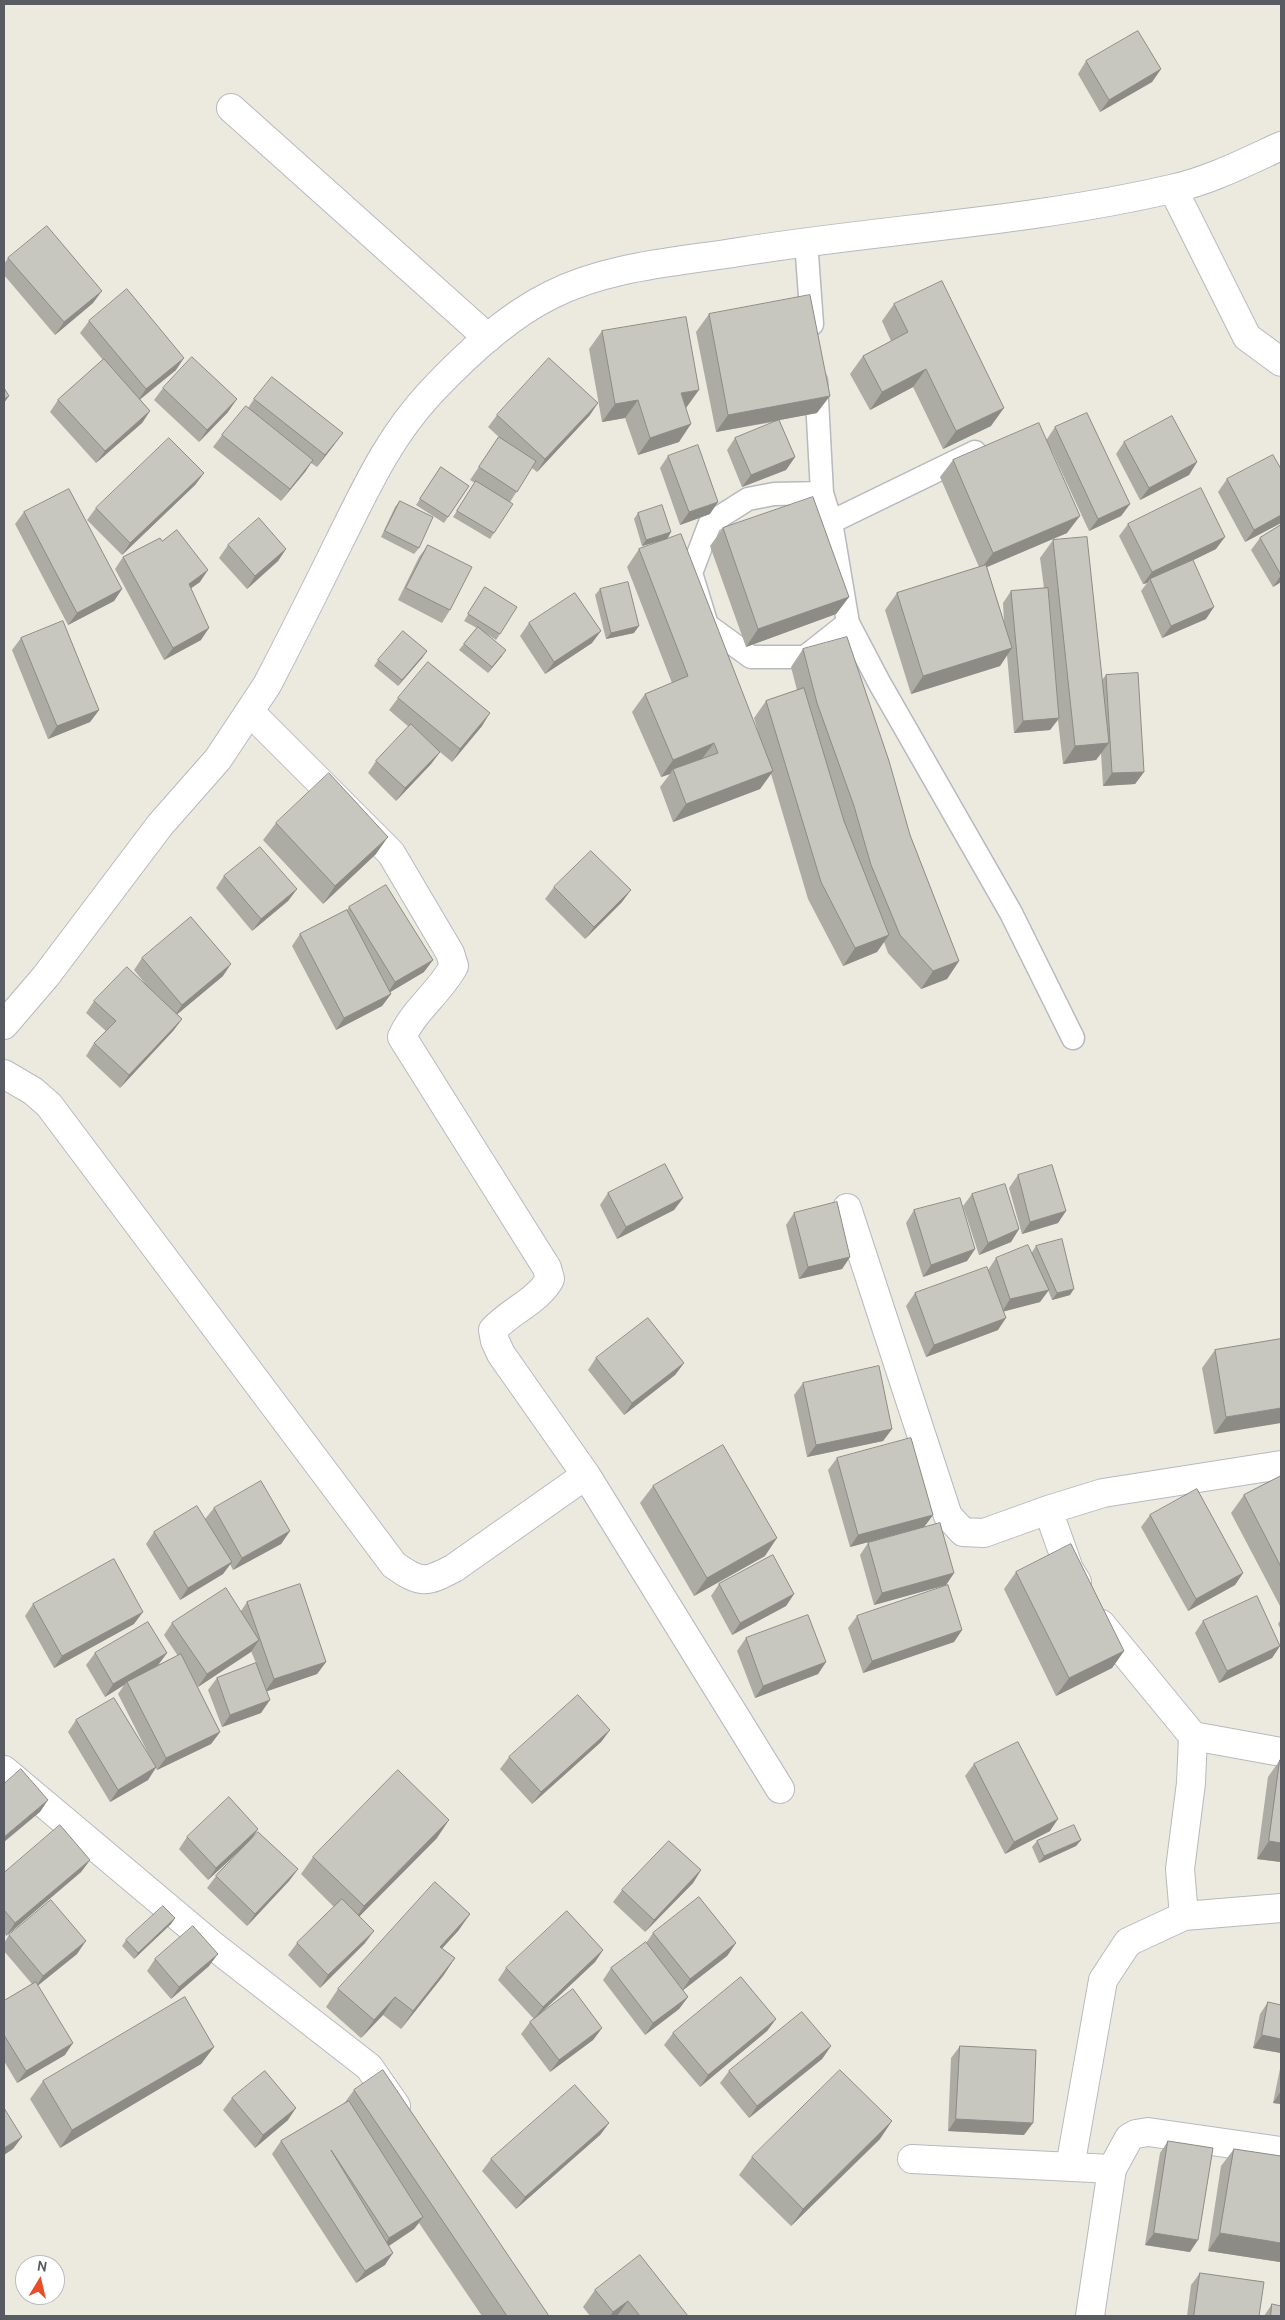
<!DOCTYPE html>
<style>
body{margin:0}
#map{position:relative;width:1285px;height:2320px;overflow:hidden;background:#eceadf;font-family:Cabin,sans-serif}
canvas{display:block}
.frame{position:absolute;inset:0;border:5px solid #585b61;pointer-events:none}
.north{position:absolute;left:15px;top:2255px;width:50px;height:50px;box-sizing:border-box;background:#fff;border:1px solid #bcbdc0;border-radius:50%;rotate:9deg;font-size:14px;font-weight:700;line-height:20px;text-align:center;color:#585b61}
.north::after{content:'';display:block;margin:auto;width:18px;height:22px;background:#e94c28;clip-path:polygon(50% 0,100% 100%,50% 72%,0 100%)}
</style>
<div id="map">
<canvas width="1285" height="2320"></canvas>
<div class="frame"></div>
<div class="north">N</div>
</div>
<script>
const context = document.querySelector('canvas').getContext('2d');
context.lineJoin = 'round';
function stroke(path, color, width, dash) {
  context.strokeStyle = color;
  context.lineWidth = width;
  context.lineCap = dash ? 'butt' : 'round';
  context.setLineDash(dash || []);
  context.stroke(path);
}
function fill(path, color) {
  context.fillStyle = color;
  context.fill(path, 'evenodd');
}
const service = new Path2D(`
 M806,241L812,324
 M816,381L822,493L831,522L975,452
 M822,493L774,494L748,499L710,523L691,573L707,625L751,657H805L848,623
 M831,522L848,623L880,684L1011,913L1073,1038`);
const minor = new Path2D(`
 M231,108L488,338
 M1173,189L1247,337L1281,362
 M250,712L391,853L450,953L454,966C440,992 414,1010 402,1037L547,1268L550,1279C538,1301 510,1311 493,1330L495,1341L501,1354L586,1475L780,1789
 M4,1074L33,1091L49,1105L394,1565C421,1584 426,1583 454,1568L586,1475
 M847,1208L948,1516L963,1532L984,1533L1048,1510
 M1077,1582L1069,1569L1048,1510L1103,1493L1281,1465
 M1101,1624L1193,1736L1191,1783L1180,1869L1184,1916
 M1193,1736L1281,1752
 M4,1770L211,1944L369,2067L396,2106
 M912,2159L1112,2169
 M1070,2167L1103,1980L1128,1942L1184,1916L1281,1908
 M1090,2316L1112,2169L1129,2138L1136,2134L1148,2132L1281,2151`);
const tertiary = new Path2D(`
 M4,1025L46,976L160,825L218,759L267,685C292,637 316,589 340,540C367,486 389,437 431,392C465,356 506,317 551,295C608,266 677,262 739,252C882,229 1029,222 1171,189C1209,181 1246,162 1281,146`);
stroke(service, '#b7b9bf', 25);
stroke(minor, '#b7b9bf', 30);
stroke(tertiary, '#b7b9bf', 30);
stroke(service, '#fff', 22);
stroke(minor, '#fff', 28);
stroke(tertiary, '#fff', 28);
fill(new Path2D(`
 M1086,61L1161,69L1152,82L1100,112L1078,74Z
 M8,258L93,303L55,335L4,275V264Z
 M894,304L991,426L943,449L913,387L870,410L850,374L863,356L891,341L882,321Z
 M709,314L817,413L779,420L795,457L786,470L742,487L727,450L735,438L779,421L716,432L696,332Z
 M89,321L176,370L140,399L150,411L142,423L96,463L50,412L58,400L103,360L80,333Z
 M602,331L686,408L679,442L638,455L625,418L602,422L589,349Z
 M163,388L228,412L199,442L154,400Z
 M254,399L334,445L317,467L311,463L305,472L281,501L213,447L222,435L248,408Z
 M497,415H590L537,472L532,468L510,502L494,533L490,539L453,517L475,483L470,480L499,437L488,427Z
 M1055,427L1130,504L1121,516L1089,531L1051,449L1067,533L987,567L1004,622L1003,603L1011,591L1044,588L1040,558L1053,540L1102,680L1106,675L1144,772L1135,784L1103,786L1101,753L1096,760L1063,764L1058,720L1050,730L1014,733L1007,655L1000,666L911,694L885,610L897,593L979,567L940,477L953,460L1047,439Z
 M1124,442L1197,462L1189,475L1140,500L1116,454Z
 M668,456L710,514L680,525L660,468Z
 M441,467L469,486L444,523L416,505Z
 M1281,469V523L1245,542L1218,492L1227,479Z
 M204,473L195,485L122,555L87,520L96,508Z
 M400,501L419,548L414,554L381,537L395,507Z
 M24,512L122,589L114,601L68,625L15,524Z
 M638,513L671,532L667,539L642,546L634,519Z
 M1128,524L1216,549L1193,560L1206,619L1162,638L1141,591L1147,583L1143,584L1119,536Z
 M1281,525V582L1273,587L1251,550L1260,538Z
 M723,528L849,597L836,614L746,647L710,546Z
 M162,541L200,582L191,588L201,640L164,660L115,569L123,557Z
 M228,545L286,549L278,561L247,589L219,558Z
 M428,545L450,610L442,623L398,600L419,557Z
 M639,549L758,732L754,718L766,701L797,690L791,667L803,649L910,835L959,961L947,979L921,989L888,953L884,942L877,952L843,966L808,899L771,774L760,789L673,822L660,787L670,774L661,777L632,712L645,694L672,683L627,567Z
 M485,587L500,634L496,640L487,634L502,656L488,673L459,650L477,628L464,621Z
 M600,589L634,633L606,639L595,595Z
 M529,623L592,643L545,674L520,636Z
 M21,638L99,710L90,722L48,739L12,650Z
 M423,657L398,686L374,666L378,660Z
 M398,698L482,726L452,762L440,752L431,764L396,801L368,773L376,761L409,727L389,710Z
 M276,823L376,854L323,904L263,840Z
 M224,876L297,889L288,901L252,931L216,888Z
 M554,887L622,902L585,939L545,899Z
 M349,907L424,972L390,992L391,994L382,1006L336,1030L292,946L300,934L347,910Z
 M142,958L223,976L177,1014L182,1019L173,1031L120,1088L86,1056L94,1043L106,1031L86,1013L94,1001L147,986L134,970Z
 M1018,1175L1066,1211L1058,1223L1022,1234L1009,1188Z
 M608,1193L683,1198L674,1210L617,1239L600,1205Z
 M972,1194L1019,1229L1011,1242L979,1255L963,1206Z
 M914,1210L975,1249L967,1261L923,1277L906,1223Z
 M794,1213L850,1257L842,1269L799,1279L786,1225Z
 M1036,1246L1070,1295L1052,1300L1048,1290L1040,1302L1004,1311L998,1330L926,1357L906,1306L915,1293L988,1270L996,1258L1032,1252Z
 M1281,1339L1214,1434L1202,1368L1215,1350Z
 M596,1358L684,1363L675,1375L624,1415L588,1370Z
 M803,1383L892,1429L883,1441L807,1457L794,1395Z
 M837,1458L933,1515L924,1527L850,1547L828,1470Z
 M1281,1476V1608L1231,1513L1244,1495Z
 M653,1486L765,1556L694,1596L640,1503Z
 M214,1508L290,1531L281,1544L233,1570L230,1564L223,1574L180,1600L146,1544L154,1532L205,1519Z
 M1150,1515L1243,1573L1235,1585L1188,1611L1141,1527Z
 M868,1543L954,1573L946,1585L874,1605L860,1555Z
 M1016,1572L1124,1651L1112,1668L1056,1696L1004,1589Z
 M719,1584L794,1594L786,1606L732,1635L711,1596Z
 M247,1602L326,1662L317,1674L266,1691L261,1713L222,1727L208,1690L217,1678L256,1663L251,1651L198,1687L195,1682L220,1732L211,1744L157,1770L156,1768L148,1780L110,1802L68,1732L76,1720L152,1761L118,1694L124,1685L105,1697L86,1665L95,1653H167L158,1665L178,1656L164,1635L172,1623L241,1611Z
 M33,1604L134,1624L54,1668L25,1616Z
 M857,1616L962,1630L954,1642L863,1673L848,1628Z
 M1281,1619V1630L1278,1624Z
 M1203,1621L1280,1646L1272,1658L1219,1683L1195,1633Z
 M746,1638L826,1662L818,1674L755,1698L737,1651Z
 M610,1730L601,1742L532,1804L500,1769L509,1757Z
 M1280,1760L1281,1862L1257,1859L1268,1777Z
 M974,1764L1050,1831L1005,1854L965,1776Z
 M258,1829L250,1841L298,1869L289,1881L247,1926L207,1888L216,1876L249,1842L208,1880L179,1849L187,1837Z
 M437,1838L359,1916L365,1943L320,1988L288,1955L297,1943L334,1907L301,1874L313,1857Z
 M1081,1840L1076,1846L1039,1863L1032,1847L1037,1841Z
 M90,1860L81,1872L6,1936L4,1932V1873Z
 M701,1870L693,1883L645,1932L613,1902L622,1890Z
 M470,1914L458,1931L442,1948L455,1958L443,1976L401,2029L383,2015L361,2038L326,2007L338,1989Z
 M175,1918L171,1924L134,1959L122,1946L126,1940Z
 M653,1933L736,1943L727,1956L683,1990L688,1997L679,2009L645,2035L603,1980L611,1968L646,1943Z
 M9,1935L77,1954L38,1985L65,2055L17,2083L4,2061V2001L32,1984L4,1951V1943Z
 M603,1950L595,1962L538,2016L602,2028L593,2040L550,2072L521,2034L530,2022L534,2019L498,1980L506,1968Z
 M155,1959L209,1966L171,1999L147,1971Z
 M1268,2002L1281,2053L1253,2048L1260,2014Z
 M776,2019L767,2031L700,2087L664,2045L673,2033Z
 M831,2046L822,2059L749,2118L720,2083L729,2071Z
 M960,2046L1024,2135L948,2131L951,2058Z
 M214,2047L201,2064L60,2148L30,2099L43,2081Z
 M1281,2064V2104L1273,2103Z
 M354,2090L549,2316H482L419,2223L414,2229L389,2246L385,2265L356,2283L272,2154L281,2141L343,2105Z
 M232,2098L288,2120L255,2148L223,2110Z
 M609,2123L600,2135L516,2209L482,2171L491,2159Z
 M880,2139L791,2226L739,2175L752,2157Z
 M1168,2141L1190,2252L1145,2245L1160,2153Z
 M1234,2149L1280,2262L1208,2251L1221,2166Z
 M1200,2273L1259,2316H1187L1191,2285Z
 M595,2290L688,2316H590L583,2307Z
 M1272,2304L1281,2316H1264Z`), '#acaba4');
fill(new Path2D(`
 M1161,69L1152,82L1100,112L1109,100Z
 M102,291L93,303L55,335L64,322Z
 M184,358L176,370L137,402L146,389Z
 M926,369L913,387L870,410L882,392Z
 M699,390L686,408L681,393Z
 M9,396L4,403V399Z
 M830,396L817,413L716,432L728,415Z
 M237,399L228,412L199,442L207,430Z
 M638,400L625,418L602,422L615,404Z
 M598,403L590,415L537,472L545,459Z
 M1004,408L991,426L943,449L956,431Z
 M150,411L142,423L96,463L105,451Z
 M691,424L679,442L638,455L650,438Z
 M343,433L334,445L317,467L325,455Z
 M795,457L786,470L742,487L751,475Z
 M313,460L305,472L281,501L290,489Z
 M1197,462L1189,475L1140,500L1149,488Z
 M204,473L195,485L122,555L130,543Z
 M718,502L710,514L680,525L689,512Z
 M1130,504L1121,516L1089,531L1098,519Z
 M1281,515V523L1245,542L1254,530Z
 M1080,516L1067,533L980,570L993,553Z
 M671,532L667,539L642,546L646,540Z
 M1225,537L1216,549L1151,581L1150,579L1147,583L1143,584L1152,572Z
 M286,549L278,561L247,589L255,576Z
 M208,570L200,582L180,596L189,584Z
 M1281,575V582L1273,587Z
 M122,589L114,601L68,625L77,613Z
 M849,597L836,614L746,647L758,629Z
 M1214,607L1206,619L1162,638L1171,626Z
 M639,626L634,633L606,639L611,633Z
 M209,628L201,640L164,660L173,648Z
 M601,631L592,643L545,674L554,662Z
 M1012,648L1000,666L911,694L923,676Z
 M506,650L502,656L488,673L492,667Z
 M427,651L423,657L398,686L402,680Z
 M99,710L90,722L48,739L57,726Z
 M490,713L482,726L452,762L460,749Z
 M1059,718L1050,730L1014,733L1023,721Z
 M714,743L701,760L673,769L670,774L661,777L673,760Z
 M1109,743L1096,760L1063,764L1075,746Z
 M440,752L431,764L396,801L405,788Z
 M773,771L760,789L673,822L686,804Z
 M1144,772L1135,784L1103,786L1112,773Z
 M388,837L376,854L323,904L335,886Z
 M297,889L288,901L252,931L261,919Z
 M631,890L622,902L585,939L594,927Z
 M889,935L877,952L843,966L855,948Z
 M433,960L424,972L387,994L395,982Z
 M959,961L947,979L921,989L933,971Z
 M231,964L223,976L174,1017L182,1005Z
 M391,994L382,1006L336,1030L344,1018Z
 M182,1019L173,1031L120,1088L129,1075Z
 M683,1198L674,1210L617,1239L626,1227Z
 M1066,1211L1058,1223L1022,1234L1030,1222Z
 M1019,1229L1011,1242L979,1255L988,1243Z
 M975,1249L967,1261L923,1277L931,1265Z
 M850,1257L842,1269L799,1279L808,1267Z
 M1074,1289L1070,1295L1052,1300L1057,1293Z
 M1049,1290L1040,1302L1002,1312L1010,1299Z
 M1006,1318L998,1330L926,1357L934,1345Z
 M684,1363L675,1375L624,1415L632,1403Z
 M1281,1408V1423L1214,1434L1226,1417Z
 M892,1429L883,1441L807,1457L816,1445Z
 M933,1515L924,1527L850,1547L858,1535Z
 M290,1531L281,1544L233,1570L242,1558Z
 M777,1538L765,1556L694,1596L707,1578Z
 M232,1562L223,1574L180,1600L188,1588Z
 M954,1573L946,1585L874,1605L882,1593Z
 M1243,1573L1235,1585L1188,1611L1196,1599Z
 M794,1594L786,1606L732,1635L740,1623Z
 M143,1612L134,1624L54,1668L62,1656Z
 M962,1630L954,1642L863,1673L872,1661Z
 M259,1640L251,1652L198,1687L207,1674Z
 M1280,1646L1272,1658L1219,1683L1227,1671Z
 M1124,1651L1112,1668L1056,1696L1069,1678Z
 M167,1653L158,1665L127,1682L124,1685L105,1697L113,1684Z
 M326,1662L317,1674L265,1692L274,1679Z
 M826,1662L818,1674L755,1698L763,1686Z
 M270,1700L261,1713L222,1727L230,1715Z
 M610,1730L601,1742L532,1804L541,1792Z
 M220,1732L211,1744L157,1770L166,1758Z
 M156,1767L148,1780L110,1802L118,1790Z
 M48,1800L40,1812L4,1842V1837Z
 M1058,1819L1050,1831L1005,1854L1014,1842Z
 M449,1820L437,1838L352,1924L364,1906Z
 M258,1829L250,1841L208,1880L216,1868Z
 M1081,1840L1076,1846L1039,1863L1044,1856Z
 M1269,1841L1281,1843V1862L1257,1859Z
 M90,1860L81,1872L6,1936L15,1923Z
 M298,1869L289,1881L247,1926L255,1914Z
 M701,1870L693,1883L645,1932L654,1920Z
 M470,1914L458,1931L428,1964L440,1947Z
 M175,1918L171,1924L134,1959L138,1953Z
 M374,1931L365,1943L320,1988L328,1975Z
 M86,1941L77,1954L35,1988L43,1976Z
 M736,1943L727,1956L682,1991L690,1979Z
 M603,1950L595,1962L534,2019L543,2007Z
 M218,1954L209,1966L171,1999L179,1987Z
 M455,1958L443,1976L401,2029L413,2011Z
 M395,1997L383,2015L361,2038L374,2020Z
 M688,1997L679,2009L645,2035L653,2023Z
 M776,2019L767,2031L700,2087L708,2075Z
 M602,2028L593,2040L550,2072L559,2060Z
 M1262,2035L1281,2039V2053L1253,2048Z
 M73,2043L65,2055L17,2083L26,2071Z
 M831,2046L822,2059L749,2118L757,2106Z
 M214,2047L201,2064L60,2148L72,2130Z
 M1281,2091V2104L1273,2103Z
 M296,2108L288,2120L255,2148L263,2135Z
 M956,2119L1033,2123L1024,2135L948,2131Z
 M892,2121L880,2139L791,2226L803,2209Z
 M609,2123L600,2135L516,2209L525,2197Z
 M22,2137L13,2149L4,2155V2148Z
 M423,2217L414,2229L381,2251L389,2238Z
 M1154,2233L1198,2240L1190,2252L1145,2245Z
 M1220,2233L1281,2243V2261L1280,2262L1208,2251Z
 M393,2253L385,2265L356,2283L365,2271Z
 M628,2301L617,2316H610L613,2312Z`), '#8c8b86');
const building = new Path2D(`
 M1138,31L1161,69L1109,100L1086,61Z
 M47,226L102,291L64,322L8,258Z
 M942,281L1004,408L956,431L926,369L882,392L863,356L908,332L894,304Z
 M127,289L184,358L146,389L89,321Z
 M810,295L830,396L728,415L709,314Z
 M686,317L699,390L681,393L691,424L650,438L638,400L615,404L602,331Z
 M192,357L237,399L207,430L163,388Z
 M549,358L598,403L545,459L497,415Z
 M104,359L150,411L105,451L58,400Z
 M272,377L343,433L325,455L254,399Z
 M4,388L9,396L4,399Z
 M246,406L313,460L290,489L222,435Z
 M1087,413L1130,504L1098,519L1055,427Z
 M1172,416L1197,462L1149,488L1124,442Z
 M779,420L795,457L751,475L735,438Z
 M1039,423L1080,516L993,553L953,460Z
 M499,437L536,461L517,492L479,467Z
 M169,438L204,473L130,543L96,508Z
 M698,445L718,502L689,512L668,456Z
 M1273,455L1281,469V515L1254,530L1227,479Z
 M441,467L469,486L448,517L420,499Z
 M476,481L513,504L494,533L457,511Z
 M1201,488L1225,537L1152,572L1128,524Z
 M69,489L122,589L77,613L24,512Z
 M813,497L849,597L758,629L723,528Z
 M400,501L433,517L419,548L385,531Z
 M662,505L671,532L646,540L638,513Z
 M259,518L286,549L255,576L228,545Z
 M1281,525V575L1260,538Z
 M177,530L208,570L189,584L209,628L173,648L123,557L160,538L162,541Z
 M681,534L773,771L686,804L673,769L718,753L714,743L673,760L645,694L688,676L639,549Z
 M1087,537L1109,743L1075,746L1053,540Z
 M428,545L472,567L450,610L406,588Z
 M1193,560L1214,607L1171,626L1150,579Z
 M986,565L1012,648L923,676L897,593Z
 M628,582L639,626L611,633L600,589Z
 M485,587L517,607L500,634L468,614Z
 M1048,588L1059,718L1023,721L1011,591Z
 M575,593L601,631L554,662L529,623Z
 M63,621L99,710L57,726L21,638Z
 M478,627L506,650L492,667L464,644Z
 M403,631L427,651L402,680L378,660Z
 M847,637L889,761L910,835L959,961L933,971L900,935L871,865L854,806L817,703L803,649Z
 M428,662L490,713L460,749L398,698Z
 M1138,673L1144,772L1112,773L1106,675Z
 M804,688L844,821L889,935L855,948L821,882L766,701Z
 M411,724L440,752L405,788L376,761Z
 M329,773L388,837L335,886L276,823Z
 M260,847L297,889L261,919L224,876Z
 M591,851L631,890L594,927L554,887Z
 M386,885L433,960L395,982L349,907Z
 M347,910L391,994L344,1018L300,934Z
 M191,917L231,964L182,1005L142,958Z
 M127,967L182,1019L129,1075L94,1043L116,1021L94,1001Z
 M665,1164L683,1198L626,1227L608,1193Z
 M1052,1165L1066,1211L1030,1222L1018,1175Z
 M1005,1184L1019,1229L988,1243L972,1194Z
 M960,1198L975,1249L931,1265L914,1210Z
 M837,1202L850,1257L808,1267L794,1213Z
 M1062,1239L1074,1289L1057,1293L1036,1246Z
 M1028,1245L1049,1290L1010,1299L996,1258Z
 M987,1267L1006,1318L934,1345L915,1293Z
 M648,1318L684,1363L632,1403L596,1358Z
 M1281,1339V1408L1226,1417L1215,1350Z
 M879,1366L892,1429L816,1445L803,1383Z
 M911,1438L933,1515L858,1535L837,1458Z
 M723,1445L777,1538L707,1578L653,1486Z
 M1281,1476V1567L1244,1495Z
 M261,1481L290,1531L242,1558L214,1508Z
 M1197,1489L1243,1573L1196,1599L1150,1515Z
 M197,1506L232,1562L188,1588L154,1532Z
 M940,1523L954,1573L882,1593L868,1543Z
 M1071,1544L1124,1651L1069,1678L1016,1572Z
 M773,1555L794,1594L740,1623L719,1584Z
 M114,1559L143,1612L62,1656L33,1604Z
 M300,1584L326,1662L274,1679L247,1602Z
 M948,1585L962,1630L872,1661L857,1616Z
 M226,1588L259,1640L207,1674L172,1623Z
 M1257,1596L1280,1646L1227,1671L1203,1621Z
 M808,1615L826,1662L763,1686L746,1638Z
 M148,1622L167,1653L113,1684L95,1653Z
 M181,1654L220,1732L166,1758L127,1682Z
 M256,1663L270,1700L230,1715L217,1678Z
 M578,1695L610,1730L541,1792L509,1757Z
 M114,1698L156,1767L118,1790L76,1720Z
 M1018,1742L1058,1819L1014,1842L974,1764Z
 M1280,1760H1281V1843L1269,1841Z
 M21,1769L48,1800L4,1837V1784Z
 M398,1770L449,1820L364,1906L313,1857Z
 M229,1797L258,1829L216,1868L187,1837Z
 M60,1825L90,1860L15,1923L4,1910V1873Z
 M1074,1825L1081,1840L1044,1856L1037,1841Z
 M258,1832L298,1869L255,1914L216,1876Z
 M669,1841L701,1870L654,1920L622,1890Z
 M435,1882L470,1914L440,1947L455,1958L413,2011L395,1997L374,2020L338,1989Z
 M699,1897L736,1943L690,1979L653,1933Z
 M342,1899L374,1931L328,1975L297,1943Z
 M51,1900L86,1941L43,1976L9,1935Z
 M163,1906L175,1918L138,1953L126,1940Z
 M567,1911L603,1950L543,2007L506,1968Z
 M193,1926L218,1954L179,1987L155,1959Z
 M646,1942L688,1997L653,2023L611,1968Z
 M741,1977L776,2019L708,2075L673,2033Z
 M36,1982L73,2043L26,2071L4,2035V2001Z
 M573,1989L602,2028L559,2060L530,2022Z
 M185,1997L214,2047L72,2130L43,2081Z
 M1268,2002L1281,2005V2039L1262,2035Z
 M802,2012L831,2046L757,2106L729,2071Z
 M960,2046L1036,2050L1033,2123L956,2119Z
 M383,2070L549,2316H507L354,2090Z
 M840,2070L892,2121L803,2209L752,2157Z
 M265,2071L296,2108L263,2135L232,2098Z
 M575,2085L609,2123L525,2197L491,2159Z
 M349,2101L423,2217L389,2238L331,2150L393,2253L365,2271L281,2141Z
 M4,2108L22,2137L4,2148Z
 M1168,2141L1213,2148L1198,2240L1154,2233Z
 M1234,2149L1281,2156V2243L1220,2233Z
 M640,2255L688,2316H640L628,2301L613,2312L595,2290Z
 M1200,2273L1264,2282L1259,2316H1194Z
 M1272,2304L1281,2306V2316H1271Z`);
fill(building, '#c8c7bf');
stroke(building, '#8c8b86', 1);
</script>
